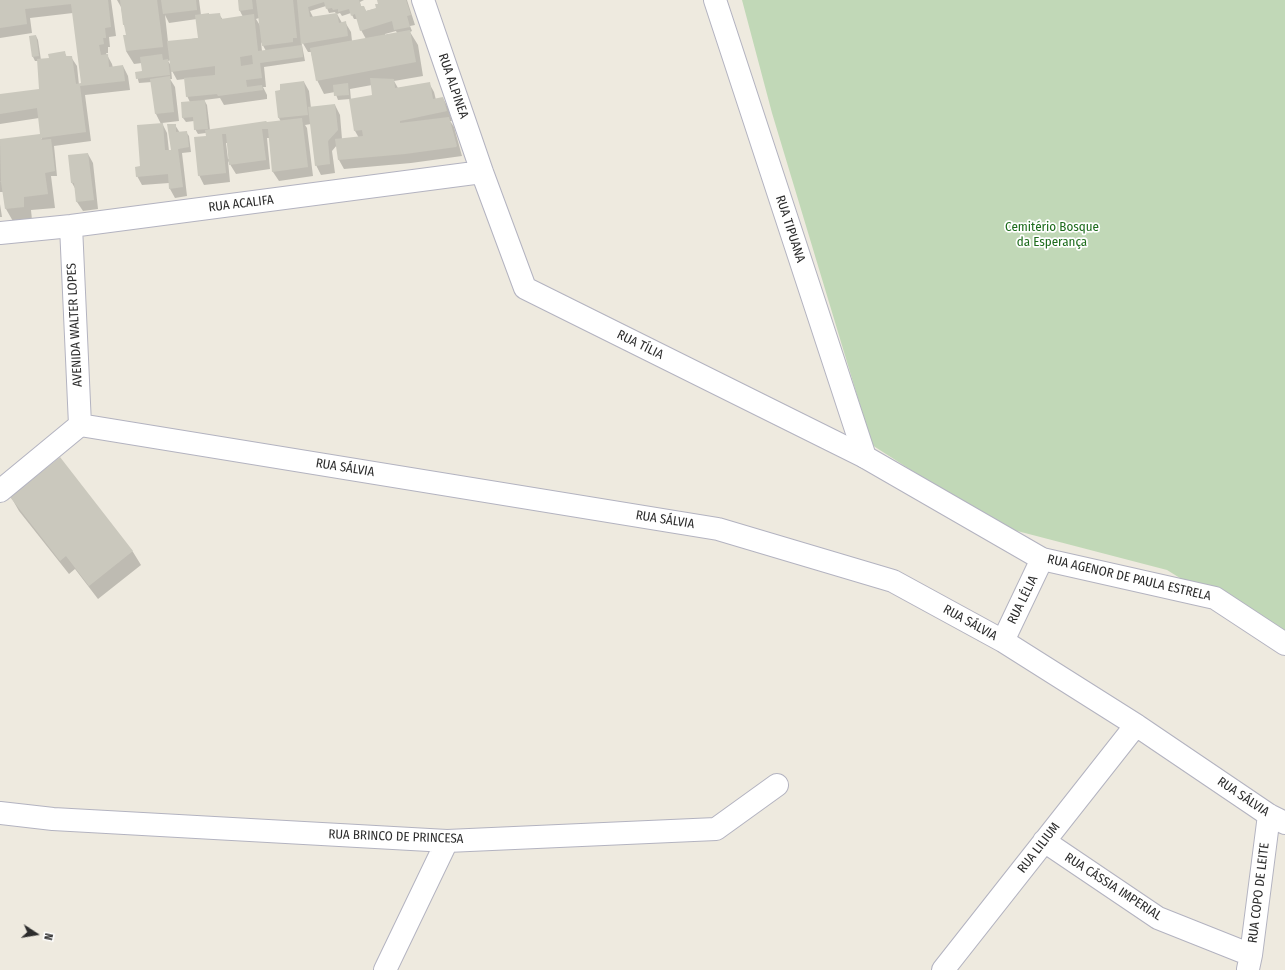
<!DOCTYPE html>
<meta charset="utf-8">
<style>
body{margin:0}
#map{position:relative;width:1285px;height:970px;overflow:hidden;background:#eeeadf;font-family:"Fira Sans Condensed",sans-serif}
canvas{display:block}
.north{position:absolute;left:16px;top:914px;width:40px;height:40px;-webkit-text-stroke:3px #fff;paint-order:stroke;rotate:102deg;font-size:11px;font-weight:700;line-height:16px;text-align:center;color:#2d2d2d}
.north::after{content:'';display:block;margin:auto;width:14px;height:18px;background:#2d2d2d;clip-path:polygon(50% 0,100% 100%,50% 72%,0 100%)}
</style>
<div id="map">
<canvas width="1285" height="970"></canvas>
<div class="north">N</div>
</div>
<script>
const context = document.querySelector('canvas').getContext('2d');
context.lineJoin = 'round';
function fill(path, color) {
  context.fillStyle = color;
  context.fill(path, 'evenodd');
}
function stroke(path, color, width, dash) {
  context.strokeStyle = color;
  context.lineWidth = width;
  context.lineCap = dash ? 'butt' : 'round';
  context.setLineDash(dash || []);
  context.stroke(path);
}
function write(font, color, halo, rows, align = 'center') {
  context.font = font + ' "Fira Sans Condensed",sans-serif';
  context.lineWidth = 3.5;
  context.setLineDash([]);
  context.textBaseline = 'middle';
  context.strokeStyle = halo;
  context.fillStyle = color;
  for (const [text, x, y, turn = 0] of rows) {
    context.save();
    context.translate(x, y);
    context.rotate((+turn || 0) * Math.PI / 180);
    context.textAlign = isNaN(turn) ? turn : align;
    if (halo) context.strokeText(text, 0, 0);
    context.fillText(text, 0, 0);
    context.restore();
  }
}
fill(new Path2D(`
 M742,0H1285V643L1167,570L998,526L872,445L772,113Z`), '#c1d8b7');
fill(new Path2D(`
 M0,0H111L116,36L109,37L110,47H108V53H106L112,64L113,68L123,66L128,76L130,90L85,95L91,141L54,146L57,176H51L55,208L31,210L32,220L14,223L6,209L4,192H0V140L40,135L42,140L39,118L0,124V95L40,90L38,61H35L33,57L36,36L38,40L41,60L50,59L64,52L67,57H71L77,66L79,85L82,84L73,13L30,18L32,33L0,38Z
 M117,0H199L201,15L219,14L223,20L243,17L240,11L239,0H364L360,2L361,7H364L366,11L378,8L379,4L378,0H407L415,25L410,26L412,31L410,32L418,45L423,76L394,81L398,88L429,83L434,92L436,100L443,98L448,108L452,121H450L454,127L462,156L411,163L344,169L339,160L337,145L332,151L335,173L321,175L316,165L311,124L305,125L307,128L313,176L279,181L273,172L270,138H267L270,169L236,174L228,161L230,182L204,185L199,175L207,137L206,133L198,134L195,129L194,121L186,122L183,118L190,102L187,96L185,79L177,80L171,69L172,79H170L175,87L179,121L162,123L167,133L169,151L172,150L175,125L180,133L186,132L189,136L191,152L182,153L187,196L175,198L170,189L169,183L142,185L137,176L161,124L156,114L152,82L139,83L136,73L143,72L142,63L134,64L126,51V29L124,25L121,7ZM326,6L329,13L335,12L336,14L313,17L310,11ZM340,13L342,16L351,13L354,19H357L361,30L366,39L352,41L351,32L345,22L342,23L337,14ZM165,15L169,23L197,19L199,38L168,42ZM259,18L261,27L256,19ZM396,31L397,33L385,35V34ZM301,40L308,52H311L317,80L324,94L335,92L338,100L350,99L355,131L359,138L342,139L340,115L335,105L311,108L309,91L304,82L276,92L279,118L281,122L210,130L207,105L204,100L220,98L224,105L267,99V95L263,87H266L264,67L305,61ZM261,42L266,51H262ZM171,60L172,67L168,61ZM372,85L373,96L351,100L350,89ZM226,143H228L230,158L228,159Z
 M88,154L93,163L98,209L83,211L77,202L76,190L72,183Z
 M0,204L2,217H0Z
 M60,459L133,552L141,565L98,599L75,569L69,574L19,511L11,497Z`), '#0003');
fill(new Path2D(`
 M0,0H108L111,27L105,28L106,38H103L104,44L99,45L101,55L108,54L109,67L123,65L125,81L80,86L86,132L41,138V140L51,139L55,171L45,173L48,194L24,197V207L5,209L1,182H0L1,181L0,139L40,134L37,108L0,114V94L39,89L37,59L49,58L48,54L65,51L66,56H72L76,84L81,83L71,4L25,9L27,24L0,28Z
 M120,0H157L163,47L126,51L123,35H126L124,25H123Z
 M161,0H196L197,10L163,14Z
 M238,0H252L253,9L239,11Z
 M256,0H293L297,38H293V42L262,46Z
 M297,0H359L361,6H364L366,11L376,8L375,4H378L377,0H406L411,15L407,16L410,27L394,30L392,21L360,31L355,14L351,16L349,9L338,12V9L333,10L332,8L326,9L324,2L308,7L310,17L337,13L339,23L346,21L348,36L301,44Z
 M209,13V14L220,13L221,19L254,14L258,51L302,45L303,57L260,63L262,78L246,80L247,87L262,85L263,90L218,96L217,94L186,97L184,78L215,75V66L171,72L167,41L198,38L195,15ZM252,55L253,64L241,66L240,57Z
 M410,30L416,62L316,81L310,48Z
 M36,35L39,56L32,57L29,36Z
 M162,54L163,60L168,59L170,75L136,79L135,72L142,71L140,57Z
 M170,76L174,112L155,114L150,79Z
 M370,78L394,79L395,88L430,82L433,99L443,97L447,111L400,121V123L449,117L457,146L456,147L405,154L338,160L335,139L363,136L362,130L354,131L349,99L372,95Z
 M304,81L308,115L278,118L275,91L280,90V84Z
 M348,83L349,95L334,96L333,85Z
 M205,100L208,129L194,130L193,117L182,118L181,102Z
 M335,104L338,130L328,141L330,164L315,166L308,107Z
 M302,118L308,167L272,172L268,129H262L266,160L229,165L226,134H222L226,173L198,176L194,137L206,136L205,130L266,121L267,122Z
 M163,123L165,150H171L167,124H176V132L187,131L189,147L178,149L183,187L169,189L168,174L136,177L135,167L140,166L137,125Z
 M88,153L94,200L76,202L74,183H71L68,155Z
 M60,457L133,551L89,586L66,556L60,561L10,497Z`), '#cac8bd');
const minor = new Path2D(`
 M423,0L482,172L525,288L865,457
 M71,226L80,425
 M0,233L71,226L482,172
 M0,491L80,425L718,529L893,581L1003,641L1136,725L1269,815L1285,823
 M1003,641L1042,559
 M0,813L53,819L447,841L716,829L777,785
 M1044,841L1158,918L1251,955
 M1248,969L1251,955L1269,815
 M385,970L447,841
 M943,970L1136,725`);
const tertiary = new Path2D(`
 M715,0L865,457L1042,559L1215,598L1285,644`);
stroke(minor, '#b3b3c0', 24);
stroke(tertiary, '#b3b3c0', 24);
stroke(minor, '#fff', 22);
stroke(tertiary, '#fff', 22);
write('13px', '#2d2d2d', '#fff', [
 ["RUA ALPINEA",453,86,71],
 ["RUA ACALIFA",241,204,-7],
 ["RUA TIPUANA",790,229,72],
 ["AVENIDA WALTER LOPES",75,325,-93],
 ["RUA TÍLIA",640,345,26],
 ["RUA SÁLVIA",345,468,9],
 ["RUA SÁLVIA",665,520,9],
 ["RUA AGENOR DE PAULA ESTRELA",1129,578,13],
 ["RUA LÉLIA",1023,600,-64],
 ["RUA SÁLVIA",970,623,29],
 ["RUA SÁLVIA",1243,797,34],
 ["RUA BRINCO DE PRINCESA",396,837,2],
 ["RUA LILIUM",1039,848,-52],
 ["RUA CÁSSIA IMPERIAL",1113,887,33],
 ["RUA COPO DE LEITE",1259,893,-83]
]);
write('13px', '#1d6b1c', '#fff', [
 ["Cemitério Bosque",1052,227],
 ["da Esperança",1052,242]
]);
</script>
